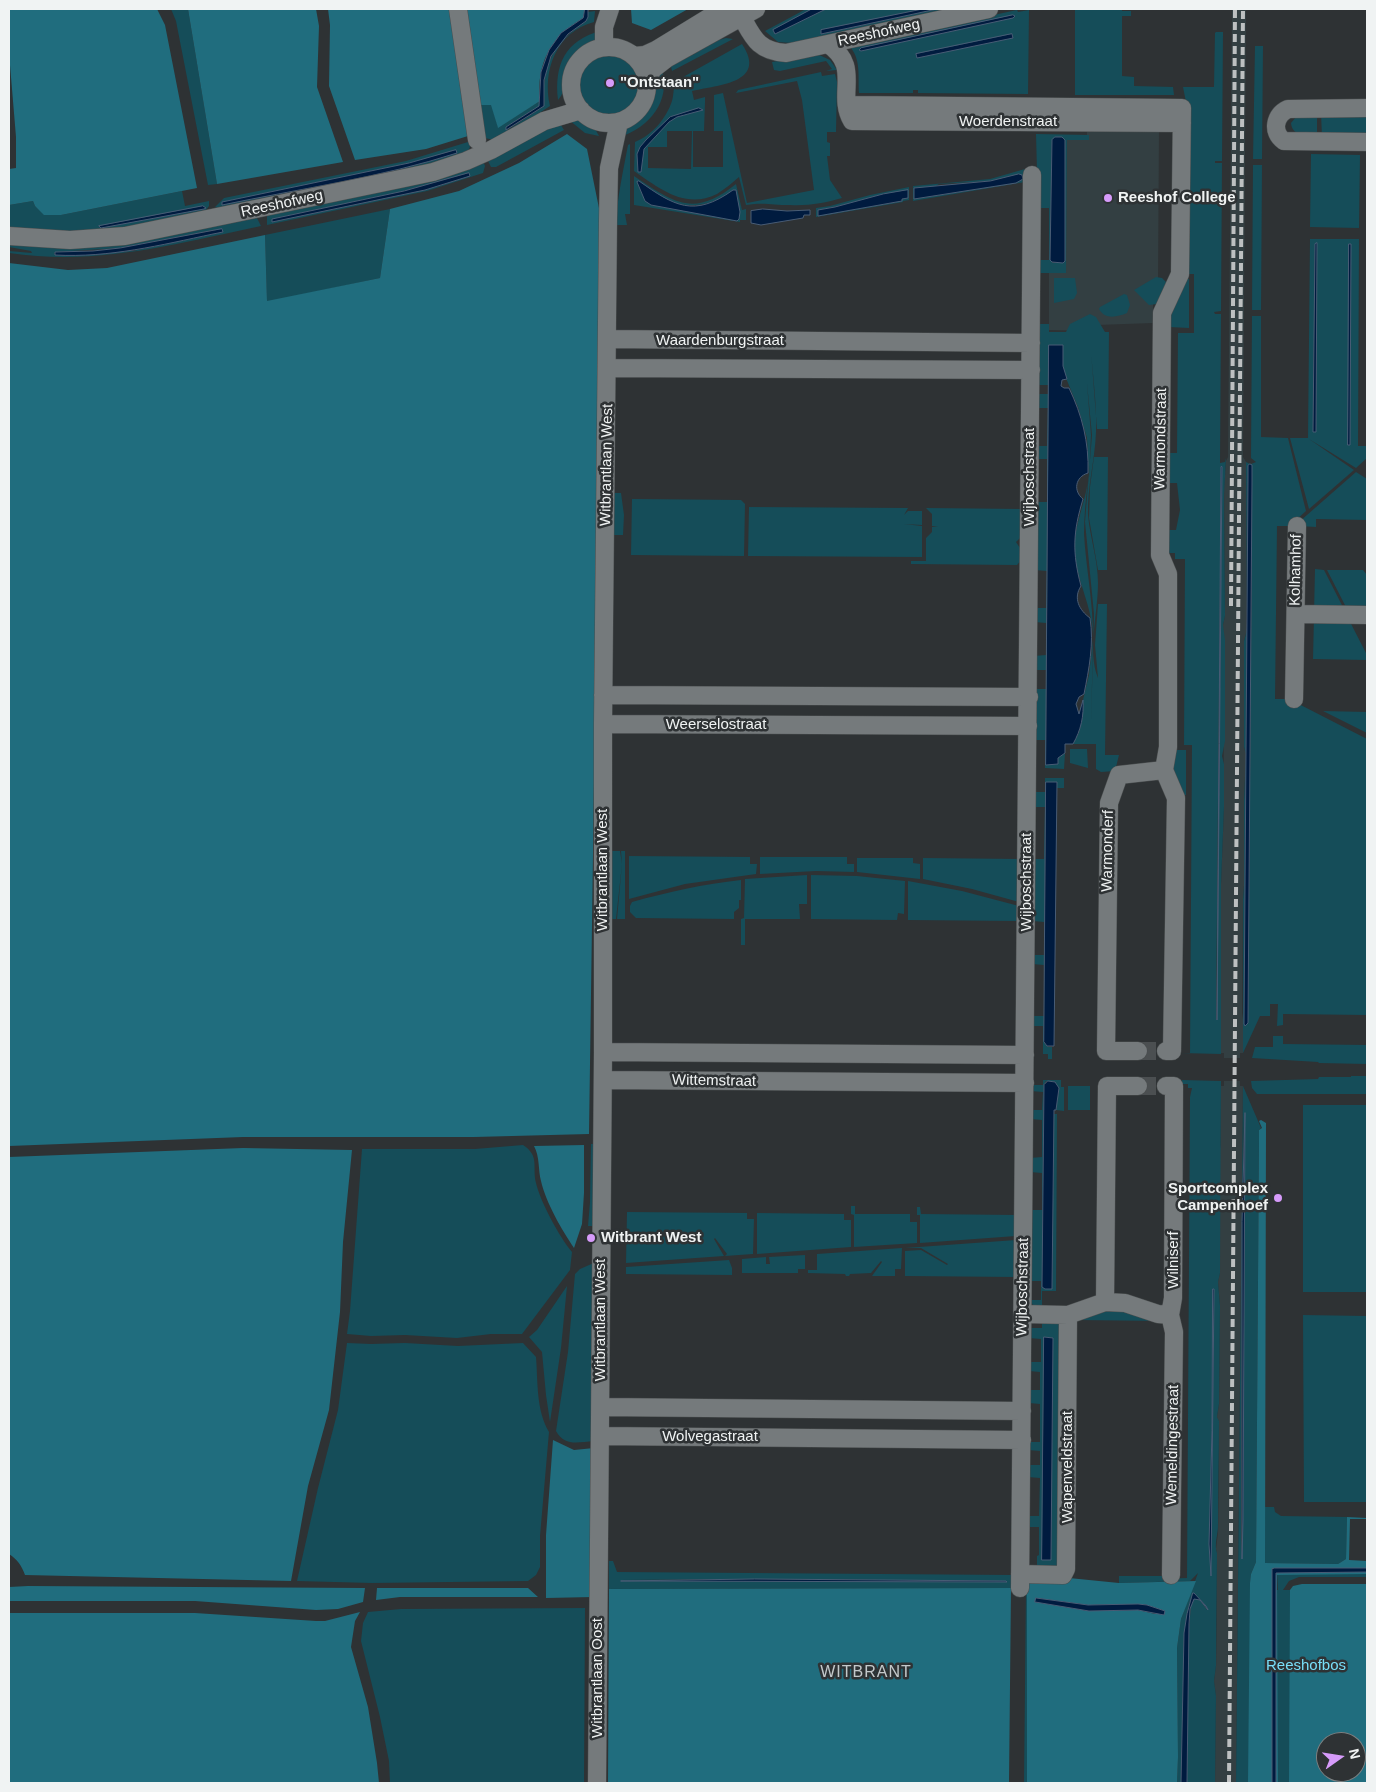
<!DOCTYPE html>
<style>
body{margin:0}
#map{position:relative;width:1376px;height:1792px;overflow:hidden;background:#2e3234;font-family:Helvetica,sans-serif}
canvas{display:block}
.frame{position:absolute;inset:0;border:10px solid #f0f3f3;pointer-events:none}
.north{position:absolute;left:1316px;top:1732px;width:50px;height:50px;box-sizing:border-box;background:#2e3234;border:1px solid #7c7f80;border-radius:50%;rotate:77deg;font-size:14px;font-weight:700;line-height:20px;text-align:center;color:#f0f3f3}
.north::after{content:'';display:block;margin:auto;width:18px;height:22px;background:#d69bfa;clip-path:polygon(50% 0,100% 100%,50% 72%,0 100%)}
</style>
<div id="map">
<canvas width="1376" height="1792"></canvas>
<div class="frame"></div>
<div class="north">N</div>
</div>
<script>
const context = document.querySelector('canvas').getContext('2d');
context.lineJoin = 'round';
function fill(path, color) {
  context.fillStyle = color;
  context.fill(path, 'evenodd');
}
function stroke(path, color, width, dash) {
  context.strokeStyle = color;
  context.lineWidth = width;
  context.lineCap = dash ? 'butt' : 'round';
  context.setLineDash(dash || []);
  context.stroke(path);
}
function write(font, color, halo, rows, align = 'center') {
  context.font = font + ' Helvetica,sans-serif';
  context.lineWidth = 5;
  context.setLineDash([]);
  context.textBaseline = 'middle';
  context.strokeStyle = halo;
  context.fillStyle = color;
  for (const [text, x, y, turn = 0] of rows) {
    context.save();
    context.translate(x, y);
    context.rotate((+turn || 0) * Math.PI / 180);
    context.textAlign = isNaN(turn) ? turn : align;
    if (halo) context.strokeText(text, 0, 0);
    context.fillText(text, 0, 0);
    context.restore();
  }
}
fill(new Path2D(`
 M1232,9H1246L1243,457L1246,462L1247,499L1246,621L1247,630L1244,641V747L1246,754L1244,800V886L1243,899L1242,1013L1243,1019V1053H1240V1058H1224V1053H1221V884L1224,807L1223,625L1225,616L1224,489L1226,461L1228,457Z
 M1159,128L1158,284L1153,301V323L1097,325V331L1049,330V269L1058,138L1087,137V129Z
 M1224,1081H1240V1086H1243L1236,1783H1215L1216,1696L1214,1681L1216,1665L1217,1617V1553L1216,1549L1218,1533L1219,1469V1422L1217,1417L1219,1404L1220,1306L1218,1282L1220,1273L1219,1150L1221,1145V1086H1224Z`), '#333f42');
fill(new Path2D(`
 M171,9H188L217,184L208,185L176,21Z
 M465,9L498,127L540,101L539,106L506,127L508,130L544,106C545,97 543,87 545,78C550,50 564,37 586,21L588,12L595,11L594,22C556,32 542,71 550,106L509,133L494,140L485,138Z
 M806,9H812L774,30L775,34L826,9H923L821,30V34L937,9H956L792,43L778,42L765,31Z
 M1075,9H1122V11H1131V16H1122V76L1134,77V86L1173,87L1174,95H1075Z
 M1017,10L1018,12L1029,10L1028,94L918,93V90H913V93H859C858,77 861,61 851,48L858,44Z
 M601,31C599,34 597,38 595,41C588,50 578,52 572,63C565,75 568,89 558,100C554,65 565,40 601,31Z
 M1216,32H1223L1222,161H1215V163H1222L1221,311L1214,312L1215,314H1221L1220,463L1225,462L1226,458L1224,496L1225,616L1223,625L1225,640V741L1222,756L1224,764V807L1221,884V1054L1181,1053H1190L1192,745H1184L1185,559H1175V553H1167V530H1176L1180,510L1177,483H1168V453H1177L1178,333H1194V274H1185L1186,102L1183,87H1214L1215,33ZM1221,467L1222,468L1217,1020L1216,1019Z
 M726,38L733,39L672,71L670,62L685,59L719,40Z
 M742,44C768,83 718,85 692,91L694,100L705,97V102L704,131H693V167H723V131H714V95L723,93L747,203L814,190L802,100L797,81L736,93L738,90L821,72L822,76L835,74L837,82L836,132H827V142L830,143V156H827L830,180L842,198C825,203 808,206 790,205C772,205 764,202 746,205L739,177C732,183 725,189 717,194C685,210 659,188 634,171L635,142C652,135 666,119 672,101C674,94 673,88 676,81ZM667,131H692L691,169L648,168V147H667Z
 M1255,46H1263L1262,159H1253Z
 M578 83a32 32 0 1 1 64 0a32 32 0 1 1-64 0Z
 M817,54L830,60L837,70L826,71L832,69L826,61L780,71L774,70L772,62Z
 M662,69C671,101 650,127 620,137L627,124L640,115L647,107L652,97L655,80Z
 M1317,112V138C1306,135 1292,136 1291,123L1296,117Z
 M1321,112H1367V138H1322Z
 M584,118L594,127L599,136L585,133L569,120Z
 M559,122L564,130L496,167H491L487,159Z
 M1036,134L1089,135V140H1067L1066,273H1037V260H1049V208H1038ZM1052,140H1065V262L1053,263L1050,260Z
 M468,142L471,143L468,153L432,165L220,209L215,207L224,198L406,161ZM456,150L443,157L415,165L222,203L409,163Z
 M630,144V214H625L627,225H616C617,198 623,172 628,145Z
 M1311,154L1360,155L1359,228L1310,227Z
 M483,161L485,166L483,173L427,191L267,225V214ZM469,173L440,186L272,219L404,191Z
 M1253,165H1262L1261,310H1252Z
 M1025,169V182L913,201V186L990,179ZM1019,174L1016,183L914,199L939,184L990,181Z
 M634,176C674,203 694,218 736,184L742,210L746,209V220H740V222L634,205ZM661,197C681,208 702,208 723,197L739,219L737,220L651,205Z
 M909,187V200L903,201V202L816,217V208L830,206L870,195ZM908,198L902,199V201L818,215V210L843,205Z
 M182,191L185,206L209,201V206L206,210L142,226L70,233L9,228V205L33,201L35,206L45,215H61Z
 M390,209L380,278L267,302L265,235Z
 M256,216L261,226C174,244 99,266 9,253V251L32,253L31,251L9,247V243ZM213,230L222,232L133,251L54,254L55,252L120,248Z
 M1310,239H1359L1358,446H1367V458L1356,468L1309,439L1354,470L1309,509L1290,438H1308ZM1315,244H1317L1315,432L1313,431Z
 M1156,277L1162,278L1167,283L1157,304L1149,305L1134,290Z
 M1054,278H1075L1077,293L1074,299L1054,303Z
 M1183,279H1189V328L1169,327L1170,313Z
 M1124,294L1127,295L1130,305L1127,313C1117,317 1105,320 1099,309L1100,307Z
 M1090,314L1096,317L1105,332H1109L1108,429H1097L1091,351C1093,378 1097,405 1096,432C1095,460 1087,487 1088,515C1090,538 1098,560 1098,583C1098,614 1087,650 1098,678L1095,645L1098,604H1107L1105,755H1119L1115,771L1101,772L1096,769V744H1073L1079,732L1082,720L1083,700L1089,675L1093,640L1091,725L1094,614L1085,522L1092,435L1087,383L1091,435L1089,478L1087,438L1078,407L1063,371V345H1049L1046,764H1057L1058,758L1065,753L1064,769L1045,768V740H1034V689H1046V670H1034V656L1046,655V623L1035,622V608H1046L1047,571L1035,570V502H1047V459H1036V446H1047L1048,408H1036V394H1048V385H1036L1037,324H1049V332H1066L1070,324Z
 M1252,316H1261V437L1288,438L1306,511L1295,521L1294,526H1277L1275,699H1289L1367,739V1015L1283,1014V1025L1277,1026L1278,1004H1270V1016H1260L1243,1053V899L1244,886V800L1246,754L1244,747V641L1247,630L1246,462L1250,464L1248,466V509L1244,1024L1248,1023L1252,543L1251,464L1256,462L1251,458Z
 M1094,457H1108L1107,570H1098L1089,518L1090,487Z
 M1356,472L1367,479V520L1316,519V527L1299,526V522Z
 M1088,480C1086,498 1084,516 1084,534C1086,568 1093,601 1093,635C1092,607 1078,583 1075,556C1072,529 1085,506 1088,480Z
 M614,493H621L624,515L623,535H613Z
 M632,499L741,500L745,504L744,556L631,555Z
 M749,507L908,508L904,515L908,511H922V525L904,524L922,526V557L748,556Z
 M926,508L1022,509V536L1016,542L1022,551V559L1017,565L911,564V561H926V538L932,532V527H938L932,526V514Z
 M1315,569L1324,570L1346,613H1314Z
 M1327,570H1363L1367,575V613H1349Z
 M1314,616H1347L1367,655V660L1313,659Z
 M1323,711L1367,712V733Z
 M913,734V863L920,864V879L857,872V858H913Z
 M1070,749H1087L1088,768L1070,763Z
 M1173,750H1186V795H1181L1172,775Z
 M1045,778H1064V788H1057L1056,782L1046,783L1044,1042L1048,1047H1052V1059H1048V1054H1043V1026H1032V1016H1044V965L1032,964V955H1044V922L1033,921V859H1044L1045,807H1033V792H1045Z
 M611,851H620L622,864L616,919H611Z
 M621,851H625V919H617L622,864Z
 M629,856L750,857V864H757L756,874L685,884L629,899Z
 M760,857H847V864H854V872L816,871L760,874Z
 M923,858L1020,859L1019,902L972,889L923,879Z
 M807,875V904H799L800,919H745V945H741V919L744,918L745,879Z
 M811,875L857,876L905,881L904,914L898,913L897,920L811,919Z
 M741,880V900H739V908L734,912V919L636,918L630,912V906L632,902C668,892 704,884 741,880Z
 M908,881L962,891L1019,906L1018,921L908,920Z
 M1273,1036H1283V1044L1367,1045V1064L1319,1063L1318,1062L1252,1058L1255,1047H1273Z
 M1351,1076H1367V1094H1257L1252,1088L1251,1081L1318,1079L1319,1077H1351Z
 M1043,1080H1061V1087H1064V1111L1056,1110L1059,1088L1055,1082L1046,1081L1044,1085L1042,1286L1045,1289H1052L1054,1114H1057L1056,1291H1042V1310L1034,1307L1030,1300H1041V1281H1030V1210H1042V1173L1030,1172V1158L1042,1157V1120L1031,1119V1110H1042L1043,1092L1031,1091V1085H1043Z
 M1182,1080L1221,1081L1220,1273L1218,1282L1220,1306L1219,1404L1217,1417L1219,1421C1219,1456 1218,1491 1218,1526C1218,1534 1214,1545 1217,1553L1216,1666L1214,1681L1216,1696L1215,1783H1187L1189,1628L1191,1605L1194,1598L1200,1600L1207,1610L1206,1606L1193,1593L1189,1605L1184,1633L1181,1783H1177L1178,1757L1177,1648L1181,1619L1198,1573L1190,1581L1119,1583V1576H1162V1579L1187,1578L1190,1097L1192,1088H1188V1084H1182Z
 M1068,1086H1090V1110H1068Z
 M1243,1086L1261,1128L1259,1130V1139L1256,1562L1251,1574L1250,1590H1278L1277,1574H1367V1577H1299L1289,1581L1283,1590L1367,1589V1783H1236ZM1244,1113L1243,1520L1241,1558L1242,1222ZM1326,1742H1356V1772H1326Z
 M1303,1105H1367V1292H1303Z
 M591,1144H597V1226H588L590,1202Z
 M523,1145C540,1156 532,1166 536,1183C540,1201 560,1238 572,1252L570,1270L522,1334H491L457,1338L405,1335L371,1336L347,1334L350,1311L362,1149H475Z
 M851,1206H855V1214H910V1222H917V1243L854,1247V1215L851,1214Z
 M917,1207H920L921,1214L1017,1215L1016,1236L920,1243V1215H917Z
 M627,1212L747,1213V1219H754L753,1254L725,1256L727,1254L715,1238L714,1239L724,1256L626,1263Z
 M757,1213L844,1214V1220H851V1247L757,1254Z
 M1016,1240V1277L905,1276V1251L921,1250L947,1265L948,1264L921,1248H905Z
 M902,1248L901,1269H895V1276H872L882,1262L881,1261L871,1273L850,1274L849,1276H846L845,1274L808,1273V1270H817V1254Z
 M805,1255V1269H798V1273H742V1259L766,1257V1264H770L769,1257Z
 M729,1260L732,1268V1275L626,1274V1267Z
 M596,1262L594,1441C578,1442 565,1447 556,1431L568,1352L575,1274L580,1269Z
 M567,1286L561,1348L550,1422L546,1395L542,1352L529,1337L537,1330Z
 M1106,1307L1164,1321L1076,1320Z
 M1303,1315L1367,1316V1502H1304Z
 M1042,1322L1060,1323V1553L1057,1568L1037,1569V1556L1039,1555V1527H1028V1516H1039L1040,1478L1028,1477V1465H1040V1451L1028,1450V1442H1040V1404L1029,1403V1390H1040V1372L1029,1371V1362H1041V1339L1029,1338V1328H1042ZM1044,1337L1053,1338L1051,1559L1043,1560Z
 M347,1343L371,1344L405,1343L458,1346L523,1343L536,1357C538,1382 536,1410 549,1432L540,1536V1567L536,1575L528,1581L372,1583L297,1581L318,1488L338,1410Z
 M1265,1507H1274L1275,1512L1281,1516L1347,1517L1346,1559L1338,1564L1265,1563Z
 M609,1561H613L617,1572L1014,1575V1588L609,1589ZM755,1579L1006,1581L622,1580Z
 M1026,1587H1028L1027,1783H1024Z
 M585,1608L584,1783H390L389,1761L380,1717L361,1641L363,1623L368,1612L401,1609Z`), '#154d59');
fill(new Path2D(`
 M9,9H157L165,25L197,188L61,215H44L35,206L33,201L9,205V169L16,168V137L9,53Z
 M188,9H316L319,26L317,87L343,162L217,184Z
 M328,9H451L468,136L426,149L355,160L329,86L330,25Z
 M465,9H585L583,18C551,37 536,63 540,101L498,128L491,105H478Z
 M631,9H688L651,30L632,23Z
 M567,134L587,149L602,223L589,1134L474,1137H243L9,1146V263L68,270L107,268L265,235L267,301L380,278L390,209L459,191L519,163Z
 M1261,1120L1266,1123L1265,1563L1338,1564L1346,1559L1347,1517L1367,1518V1519H1350L1349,1560L1367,1561V1568H1275L1272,1569V1783H1248L1250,1583L1251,1574L1256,1562L1259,1139V1130L1262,1128L1259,1121Z
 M584,1145V1193L582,1224L574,1248C562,1230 546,1203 541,1181C538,1170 540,1157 534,1146Z
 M243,1148L352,1150L343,1242L340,1312L329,1410L308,1486L291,1581L25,1575C22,1566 17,1559 9,1554V1157Z
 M553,1440L574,1450L594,1448L593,1597L546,1598V1535Z
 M1276,1572H1367V1574L1277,1575L1278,1783H1276Z
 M1027,1577H1059L1119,1583L1196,1581L1181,1619L1177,1648L1178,1757L1177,1783H1027ZM1036,1598L1088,1605L1139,1604L1147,1605L1165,1611L1155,1614L1138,1610L1089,1611L1036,1602Z
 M1302,1584H1367V1783H1289L1290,1590L1293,1586ZM1326,1742H1356V1772H1326Z
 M9,1587L28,1586L365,1588L363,1602L338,1609L316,1610L195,1601H9Z
 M377,1588H528L538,1597H400L376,1600Z
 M1011,1588L1009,1783H608L609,1589Z
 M360,1612L355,1621L351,1647L368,1707L377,1763L379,1783H9V1613H195L316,1621H325Z`), '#206d7e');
const water = new Path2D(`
 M585,9H588V17L586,21L568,34L551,56L544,80V106L506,130V127L539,106L541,72L549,50L561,33L583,18Z
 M812,9H826L775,34L773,30Z
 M923,9H937L821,34V30Z
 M1013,15L1015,16L1013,18L861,51L859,50L861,48Z
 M1012,34L1013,38L917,58L916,54Z
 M699,108L703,110L677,117L669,122L644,149L641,172H638L637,154L640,147L646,140L670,117Z
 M1055,137H1062L1065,140V261L1063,263L1052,262L1050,260L1052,140Z
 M456,150L457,153C383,177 299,189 222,205V202L409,163Z
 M469,173L470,176L425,190L272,222V219L404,191Z
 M1019,174L1022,175L1023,179L1016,183L914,199V188L990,181Z
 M639,181C674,206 694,218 733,190H736L740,212L739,219L737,221L651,205L645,201L637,182Z
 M908,190V198L902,199V201L818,216V210L835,207L883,194Z
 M203,206L206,208L204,209L101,228L99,226Z
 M763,209L787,211L810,210V215H804L803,218L761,225L751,223V211Z
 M222,229L223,232L213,234C161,245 109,258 55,255V252L93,251L120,248Z
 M1317,243L1316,432H1313L1315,244Z
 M1349,244H1351L1350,445H1348Z
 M1049,345H1063V366L1067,379L1062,380L1061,386L1064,388H1069C1082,415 1089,442 1088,473C1075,477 1073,491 1083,499C1073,532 1072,552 1081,586C1073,598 1079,610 1090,618C1094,644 1089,669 1084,694L1079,697L1076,704L1079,714L1083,700C1084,716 1081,730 1073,744H1065V753L1058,758V764L1046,765Z
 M1250,464L1252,465V481L1248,1023L1245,1026L1244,1024L1248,478V466Z
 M1222,467L1217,1020L1221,467Z
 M1046,782H1057L1054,1046H1047L1044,1042Z
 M1048,1081L1055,1082L1059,1088L1056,1110H1054L1052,1289H1045L1042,1287L1044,1085Z
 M1245,1113L1243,1520L1242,1559V1222Z
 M1213,1289H1214L1211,1576L1209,1544L1212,1431Z
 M1044,1337L1053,1338L1051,1560H1042Z
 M1275,1568H1367V1572L1276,1573V1783H1272V1569Z
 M755,1579L1006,1581L1007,1582L621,1581Z
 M1193,1593H1194L1206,1606L1208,1610L1200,1600L1194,1599L1190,1609L1189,1624L1187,1783H1181L1184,1633L1187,1614Z
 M1036,1598L1088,1605L1138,1604L1147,1605L1165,1611L1164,1615L1138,1610L1089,1611L1035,1602Z`);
fill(water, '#001b3f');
stroke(water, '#485c75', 1);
stroke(new Path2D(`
 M1138,1051H1166
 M1138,1086H1166`), '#4b4f51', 18, [18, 9]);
const minor = new Path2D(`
 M458,9L477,140
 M737,9C752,33 754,51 786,53L989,9
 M828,44C862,67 836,94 852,121L1182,123
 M571 85a38 38 0 1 1 76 0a38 38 0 1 1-76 0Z
 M604,47V27L610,9
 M635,56L645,55L656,50L723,9
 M647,79L653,69L666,59L756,9
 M847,105L1182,108L1180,274L1162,313L1160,555L1168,574V747L1164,770
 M1367,108L1288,109C1275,115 1271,132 1284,141L1367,142
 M9,236L70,240L125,236L400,179L433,172L466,161L491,150L544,121L581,110
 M608,339L1031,343
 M608,368L1031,370
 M1296,614L1367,615
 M603,695L1029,697
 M1294,699L1297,526
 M603,724L1028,726
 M1138,1051H1106L1109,803L1119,775L1164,770L1176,798L1172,1051H1166
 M603,1052L1025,1055
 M603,1080L1025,1083
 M1166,1086H1174L1173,1298L1170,1315L1174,1332L1171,1575
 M1105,1302L1107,1086H1138
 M1023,1314L1068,1315L1105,1302L1125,1303L1158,1314L1170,1315
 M601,1407L1022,1411
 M600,1436L1022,1440
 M1020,1574L1063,1575L1066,1569L1068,1315
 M1020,1588L1032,175
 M597,1783L603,1052V724L608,220L609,168L619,122`);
stroke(minor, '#4a4e4f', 19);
stroke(minor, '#757a7c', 18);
stroke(new Path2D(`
 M1231,606L1235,9
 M1229,1783L1243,9`), '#bdc0c1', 4, [8, 4]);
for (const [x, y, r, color] of [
 [610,83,5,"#d69bfa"],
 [1108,198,5,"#d69bfa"],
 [1278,1198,5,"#d69bfa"],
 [591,1238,5,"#d69bfa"]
]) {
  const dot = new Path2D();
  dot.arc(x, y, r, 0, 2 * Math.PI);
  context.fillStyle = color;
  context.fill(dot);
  stroke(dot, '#2e3234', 2);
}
write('15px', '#f0f3f3', '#2e3234', [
 ["Reeshofweg",879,33,-12],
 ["Woerdenstraat",1008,122],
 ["Reeshofweg",282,204,-12],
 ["Waardenburgstraat",720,341],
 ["Warmondstraat",1161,439,-89],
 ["Witbrantlaan West",607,465,-89],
 ["Wijboschstraat",1030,477,-90],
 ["Kolhamhof",1296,570,-89],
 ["Weerselostraat",716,725],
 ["Warmonderf",1108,851,-89],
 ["Witbrantlaan West",603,870,-90],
 ["Wijboschstraat",1027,882,-90],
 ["Wittemstraat",714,1081,1],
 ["Wilniserf",1174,1260,-90],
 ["Wijboschstraat",1023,1287,-89],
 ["Witbrantlaan West",601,1320,-90],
 ["Wolvegastraat",710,1437],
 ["Wemeldingestraat",1173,1445,-89],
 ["Wapenveldstraat",1068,1467,-90],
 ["Witbrantlaan Oost",598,1678,-90]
]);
write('bold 15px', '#f0f3f3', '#2e3234', [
 ["\"Ontstaan\"",620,83],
 ["Reeshof College",1118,198],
 ["Sportcomplex",1268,1189,"right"],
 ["Campenhoef",1268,1206,"right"],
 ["Witbrant West",601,1238]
], 'left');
write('15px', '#78def8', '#2e3234', [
 ["Reeshofbos",1306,1666]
]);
context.letterSpacing = '1px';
write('16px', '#c3c9cb', '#2e3234', [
 ["WITBRANT",866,1673]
]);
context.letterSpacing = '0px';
</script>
